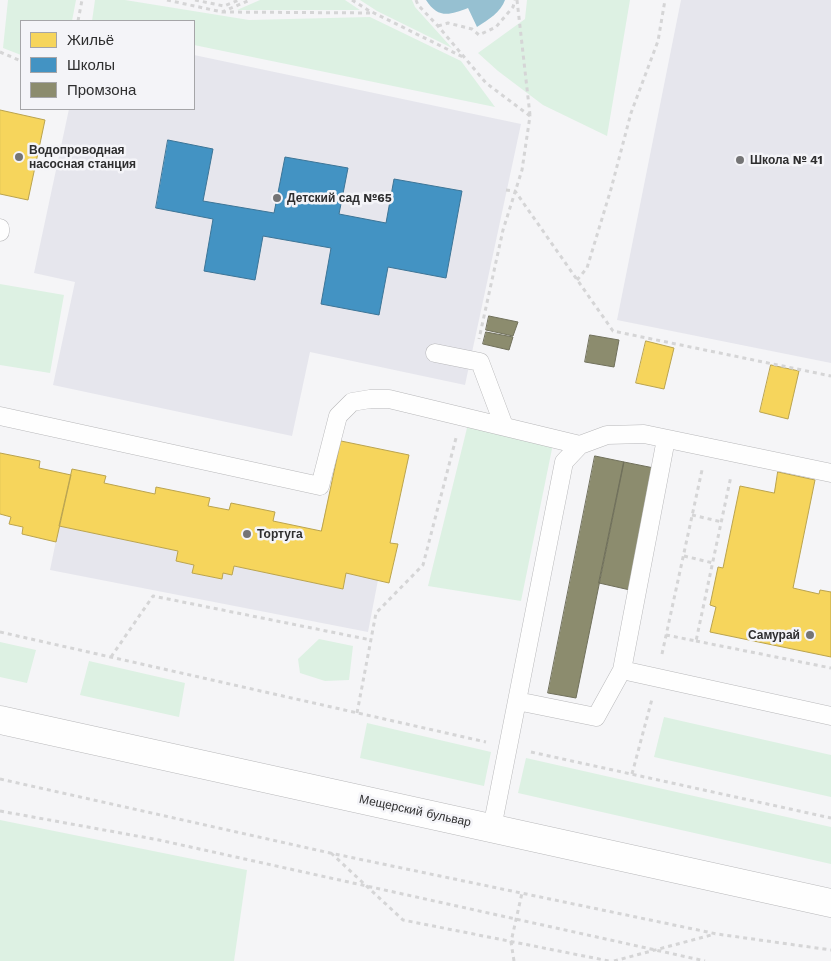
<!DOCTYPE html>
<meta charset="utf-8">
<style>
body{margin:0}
#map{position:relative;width:831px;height:961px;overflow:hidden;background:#f5f5f7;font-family:"Work Sans",sans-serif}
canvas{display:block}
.legend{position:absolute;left:20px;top:20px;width:175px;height:90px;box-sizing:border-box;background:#f4f4f8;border:1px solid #a5a5a8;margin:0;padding:6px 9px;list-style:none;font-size:15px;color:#2e2e2f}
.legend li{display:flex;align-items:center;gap:10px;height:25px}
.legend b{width:25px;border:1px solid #a5a5a8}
</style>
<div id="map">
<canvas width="831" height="961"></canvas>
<ul class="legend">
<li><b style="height:14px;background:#f6d55c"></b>Жильё</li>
<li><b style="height:14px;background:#4393c3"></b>Школы</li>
<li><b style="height:14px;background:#8c8c6e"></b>Промзона</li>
</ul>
</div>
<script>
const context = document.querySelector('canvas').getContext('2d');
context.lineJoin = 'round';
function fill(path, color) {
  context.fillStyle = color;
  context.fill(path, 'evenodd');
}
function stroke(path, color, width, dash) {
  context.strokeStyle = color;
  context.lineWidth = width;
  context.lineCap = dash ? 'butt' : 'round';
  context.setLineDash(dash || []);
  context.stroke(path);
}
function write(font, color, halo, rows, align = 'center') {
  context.font = font + ' "Work Sans",sans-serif';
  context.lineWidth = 5;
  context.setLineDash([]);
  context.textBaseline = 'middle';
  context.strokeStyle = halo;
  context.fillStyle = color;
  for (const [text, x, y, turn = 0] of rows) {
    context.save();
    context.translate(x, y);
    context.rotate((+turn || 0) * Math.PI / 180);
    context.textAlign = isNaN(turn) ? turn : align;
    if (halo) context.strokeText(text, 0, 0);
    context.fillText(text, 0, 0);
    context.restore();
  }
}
fill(new Path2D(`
 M681,0H831V363L617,320Z
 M194,55L521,124L465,385L310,352L292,436L53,385L75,282L34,273L69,109H194Z
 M59,526L178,551L176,561L194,565L192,573L221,579L223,573L232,575L234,566L343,589L346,573L378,580L368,632L50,570Z`), '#e6e6ed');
fill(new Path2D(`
 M8,0H76L72,21H21V55L3,48Z
 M95,0H125L249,20L370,17L461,61L495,107L194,45V21H92Z
 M260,0H345L360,10H237Z
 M360,0H412L415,7L452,48L377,11Z
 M527,0H630L607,136L543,105L498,71L478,53L525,19Z
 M0,284L64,295L50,373L0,365Z
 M468,424L553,444L521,601L428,586Z
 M319,639L353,646L349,680L325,681L300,673L298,659Z
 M0,642L36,650L27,683L0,677Z
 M89,661L185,683L179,717L80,695Z
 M664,717L831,755V797L654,757Z
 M367,723L491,752L484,786L360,758Z
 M526,758L831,827V864L518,793Z
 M0,820L247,870L234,961H0Z`), '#ddf1e3');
fill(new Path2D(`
 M426,0H505C501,12 488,20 477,27L468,8C450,15 438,19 426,0Z`), '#96c0d1');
const homes = new Path2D(`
 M0,110L45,120L28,200L0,194Z
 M646,341L674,348L664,389L636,383Z
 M771,365L799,371L788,419L760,412Z
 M341,441L409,455L390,543L398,544L389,583L346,573L343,589L234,566L232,575L223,573L222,579L192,573L194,565L176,561L178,551L59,526L72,469L106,476L104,483L155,494L156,487L210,498L208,506L229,510L231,503L275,512L273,521L321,531Z
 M0,453L40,461L39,468L71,475L56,542L22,534L23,527L9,524L11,517L0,514Z
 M778,472L815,480L793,588L819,594L820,590L831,592V657L710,632L716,607L710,605L718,567L723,568L740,486L774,493Z`);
fill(homes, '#f6d55c');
stroke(homes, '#baa34e', 1);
const schools = new Path2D(`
 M168,140L213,149L203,201L274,213L285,157L348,168L339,214L386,223L394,179L462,191L446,278L388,267L379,315L321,304L331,248L263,236L255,280L204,271L213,219L156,208Z`);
fill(schools, '#4393c3');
stroke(schools, '#3d7597', 1);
const industry = new Path2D(`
 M489,316L518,322L513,336L486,330Z
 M486,332L513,337L509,350L483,344Z
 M590,335L619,340L614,367L585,362Z
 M595,456L624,462L576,698L548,693Z
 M624,462L654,468L630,590L599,583Z`);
fill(industry, '#8c8c6e');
stroke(industry, '#70705b', 1);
const service = new Path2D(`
 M0,228V232
 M435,353L480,362L504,426
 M0,416L320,486L338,416L352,402L370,399H389L580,445
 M622,670L831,716
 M517,701L596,717L622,670L666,439
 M492,828L564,462L580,445L607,435L644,434L831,473`);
const secondary = new Path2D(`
 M0,720L831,903`);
stroke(service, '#b8b8ba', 19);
stroke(secondary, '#b8b8ba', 29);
stroke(new Path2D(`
 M167,0L222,12L250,0
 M195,0L224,6L239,0
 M352,0L368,10L463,57
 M416,0L418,5L438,26L486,83L530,116L522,170L503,230L479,339
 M517,0L530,115
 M222,12L373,13
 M78,21L82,0
 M438,26L448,23L472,29L479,35L496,27L513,7L515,0
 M0,52L21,61
 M506,190L515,191L613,331L831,376
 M577,280L587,268L611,189L631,113L658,41L665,0
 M692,515L722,522
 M684,556L713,563
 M0,632L486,742
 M666,635L696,641L731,476
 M696,641L831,668
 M662,654L702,470
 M111,657L153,596L371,640
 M357,713L376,613L423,565L456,438
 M531,752L831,818
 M632,774L652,699
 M0,779L330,853L717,934L831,950
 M0,811L159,840L705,961
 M331,853L403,920L609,961
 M514,961L511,942L522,893
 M614,961L715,934`), '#d5d5d6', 3, [4, 4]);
stroke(service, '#fefefe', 18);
stroke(secondary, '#fefefe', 28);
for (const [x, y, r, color] of [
 [19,157,5,"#747475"],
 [740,160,5,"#747475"],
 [277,198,5,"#747475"],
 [247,534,5,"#747475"],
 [810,635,5,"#747475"]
]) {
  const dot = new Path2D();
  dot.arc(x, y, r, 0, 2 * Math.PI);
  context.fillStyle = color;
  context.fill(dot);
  stroke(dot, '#f4f4f8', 2);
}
write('bold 12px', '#2e2e2f', '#f4f4f8', [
 ["Водопроводная",29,150],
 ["насосная станция",29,164],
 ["Школа № 41",750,160],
 ["Детский сад №65",287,198],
 ["Тортуга",257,534],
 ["Самурай",800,635,"right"]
], 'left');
write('12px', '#2e2e2f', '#f4f4f8', [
 ["Мещерский бульвар",415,811,12]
]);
</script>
